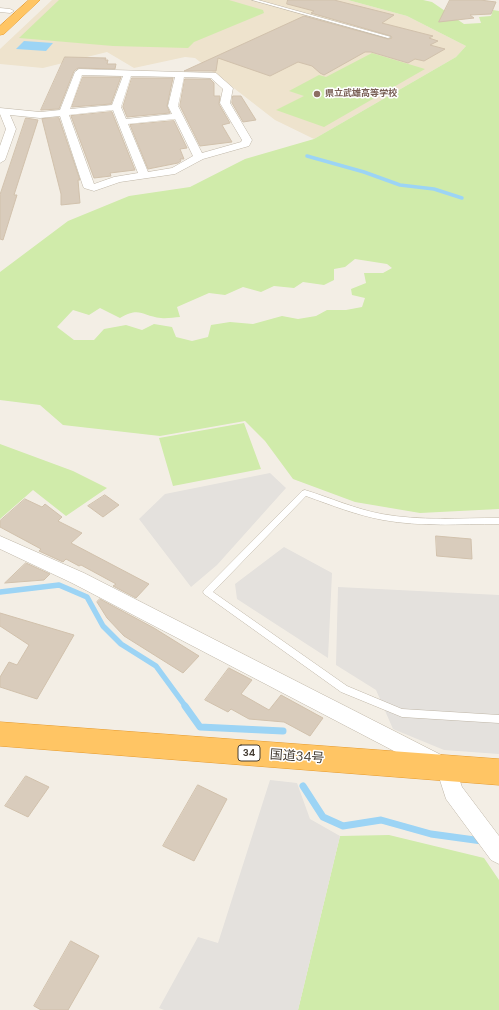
<!DOCTYPE html>
<meta charset="utf-8">
<style>
body{margin:0}
canvas{display:block;background:#f3eee5}
</style>
<canvas width="499" height="1010"></canvas>
<script>
const context = document.querySelector('canvas').getContext('2d');
context.lineJoin = 'round';
function fill(path, color) {
  context.fillStyle = color;
  context.fill(path, 'evenodd');
}
function stroke(path, color, width, dash) {
  context.strokeStyle = color;
  context.lineWidth = width;
  context.lineCap = dash ? 'butt' : 'round';
  context.setLineDash(dash || []);
  context.stroke(path);
}
function write(font, color, halo, rows, align = 'center') {
  context.font = font + ' "DM Sans","Noto Sans JP",sans-serif';
  context.lineWidth = 3;
  context.setLineDash([]);
  context.textBaseline = 'middle';
  context.strokeStyle = halo;
  context.fillStyle = color;
  for (const [text, x, y, turn = 0] of rows) {
    context.save();
    context.translate(x, y);
    context.rotate((+turn || 0) * Math.PI / 180);
    context.textAlign = isNaN(turn) ? turn : align;
    if (halo) context.strokeText(text, 0, 0);
    context.fillText(text, 0, 0);
    context.restore();
  }
}
fill(new Path2D(`
 M52,0H348L407,16L466,46L456,57L314,139L275,120L195,58L185,57L134,68L107,52L43,68L0,64V49Z`), '#eee3cd');
fill(new Path2D(`
 M59,0H229L263,10L264,13L194,42L188,48L113,46L19,38Z
 M348,0H423L432,2L464,24L481,23L479,17L491,16L493,10L499,11V509L420,513L355,502L293,479L265,441L245,421L160,436L63,425L40,405L0,400V272L68,221L129,196L190,187L245,159L314,139L456,57L466,46L407,16ZM355,259L387,264L392,268L383,273H364L366,283L351,289L352,295L365,298L362,307L346,310H327L316,316L298,319L282,316L253,324L230,322L211,325L208,337L192,341L176,337L172,327L154,324L142,330L126,325L104,329L94,340H74L57,327L73,310L89,315L100,308L120,318C140,306 142,316 161,318C167,319 174,317 180,317L177,307L209,293L225,295L243,287L261,292L274,286L294,288L303,282L324,285L334,280V269L345,267Z
 M372,53L425,69L324,127L276,110L304,96L289,91L319,75L326,77Z
 M244,423L261,469L173,486L159,438Z
 M0,444L73,471L107,488L66,516L33,490L0,519Z
 M389,835L484,858L499,880V1010H298L340,836Z`), '#d0ebaa');
fill(new Path2D(`
 M270,473L286,488L217,565L191,587L139,519L165,494Z
 M284,547L332,573L328,658L237,599L235,584Z
 M338,587L499,595V754L444,750L393,729L376,690L336,665Z
 M270,780L297,783L310,819L340,836L298,1010H164L159,1008L198,937L218,943Z`), '#e4e1dd');
fill(new Path2D(`
 M24,41L53,43L46,51L16,49Z`), '#9cd4f5');
stroke(new Path2D(`
 M307,156L364,172L400,185L434,189L462,198`), '#9cd4f5', 3.5);
stroke(new Path2D(`
 M0,592L59,585L87,597L103,626L121,644L156,666L186,707`), '#9cd4f5', 5.5);
stroke(new Path2D(`
 M185,706L200,727L283,731
 M303,786L323,817L343,826L381,820L431,834L482,841`), '#9cd4f5', 7);
const building = new Path2D(`
 M288,0H334L394,15L382,23L433,36L429,38L438,41L430,45L445,49L424,61L415,59L408,63L371,52H365L324,75L320,73L312,66L298,62L270,76L218,58L216,71H184L304,16L388,39L392,38L391,36L311,13L314,11L287,4Z
 M450,0H480L496,2L491,14L470,15L474,18L439,22Z
 M65,57L106,58L105,60H108L107,64H116L115,69L78,68L74,71L59,109L41,110Z
 M83,77H121L111,104L72,107Z
 M132,78H173L167,106L170,113L127,117L123,107Z
 M185,79H210L214,83V96H220L219,104L230,123L222,125L232,142L200,146L180,106Z
 M233,96H241L256,120L243,122L232,103Z
 M112,112L135,170L110,173L111,176L94,178L71,116Z
 M26,118L38,120L14,195H17L3,240L0,239V195Z
 M59,118L80,180H78L80,203L61,205V194L42,119Z
 M174,121L187,148L180,149L184,159H180L181,161L178,163L148,169L130,125Z
 M105,495L119,505L103,517L88,506Z
 M25,499L42,507L45,504L62,517L58,521L82,533L71,543L149,584L136,598L113,586L116,584L81,565L79,566L66,559L63,562L39,551L41,549L0,527V521Z
 M436,536L471,539L472,559L437,556Z
 M26,563L50,574L44,580L5,583Z
 M100,599L154,628L199,656L183,673L124,636L107,618L97,602Z
 M0,613L74,635L37,699L0,687V677L9,662L17,665L29,645L0,626Z
 M229,668L252,680L241,694L269,710L281,695L323,718L310,736L284,722L249,719L231,709L228,712L205,700Z
 M26,776L49,787L28,817L5,806Z
 M198,785L227,799L194,861L163,846Z
 M71,941L99,956L68,1010H41L34,1006Z`);
fill(building, '#d9ccbc');
stroke(building, '#d1c1ac', 1);
const lane = new Path2D(`
 M252,0H258L391,37L388,38Z
 M305,490C331,498 355,509 382,514C420,521 460,518 499,518V524C460,524 421,527 383,520C356,515 331,505 306,496L213,592L347,686L402,709L499,715V723L402,717L341,692L204,594L203,592L204,590L302,491Z`);
const street = new Path2D(`
 M0,8L10,9L14,11L10,13L0,12Z
 M79,69L216,73L233,88L230,103L252,140L249,146L203,159L175,174L120,182L94,191L84,188L83,186L60,116L40,118L10,115L16,129L5,160L0,163V146L6,129L0,114V108L40,112L60,110L75,72ZM82,75L123,76L112,105L70,109ZM131,76L175,77L168,106L172,114L126,119L121,107ZM184,77L211,78L223,89L220,103L242,140L241,142L202,153L178,106ZM113,110L138,173L114,177L94,184L69,115ZM175,119L193,156L172,168L148,172L128,124Z
 M0,536L84,573L453,761L462,787L499,836V864L491,860L446,799L438,774L72,583L0,549Z`);
const highway = new Path2D(`
 M29,0H40L4,34L0,35V26Z
 M0,722L499,759V785L0,746Z`);
stroke(lane, '#bfb6a7', 1);
stroke(street, '#bfb6a7', 1);
stroke(highway, '#e79a2b', 1);
fill(lane, '#fff');
fill(street, '#fff');
fill(highway, '#ffc564');
for (const [x, y, r, color] of [
 [317,94,4,"#8d6e63"]
]) {
  const dot = new Path2D();
  dot.arc(x, y, r, 0, 2 * Math.PI);
  context.fillStyle = color;
  context.fill(dot);
  stroke(dot, '#fff', 1.5);
}
write('bold 9px', '#785e54', '#fff', [
 ["県立武雄高等学校",325,94]
], 'left');
for (const [x, y, w] of [
 [249,753,22]
]) {
  const box = new Path2D();
  box.roundRect(x - w / 2, y - 8, w, 16, 3);
  context.fillStyle = '#fff';
  context.fill(box);
  stroke(box, '#463e34', 1);
}
write('bold 10px', '#463e34', null, [
 ["34",249,753]
]);
write('13px', '#463e34', '#fff', [
 ["国道34号",297,757,4]
]);
</script>
